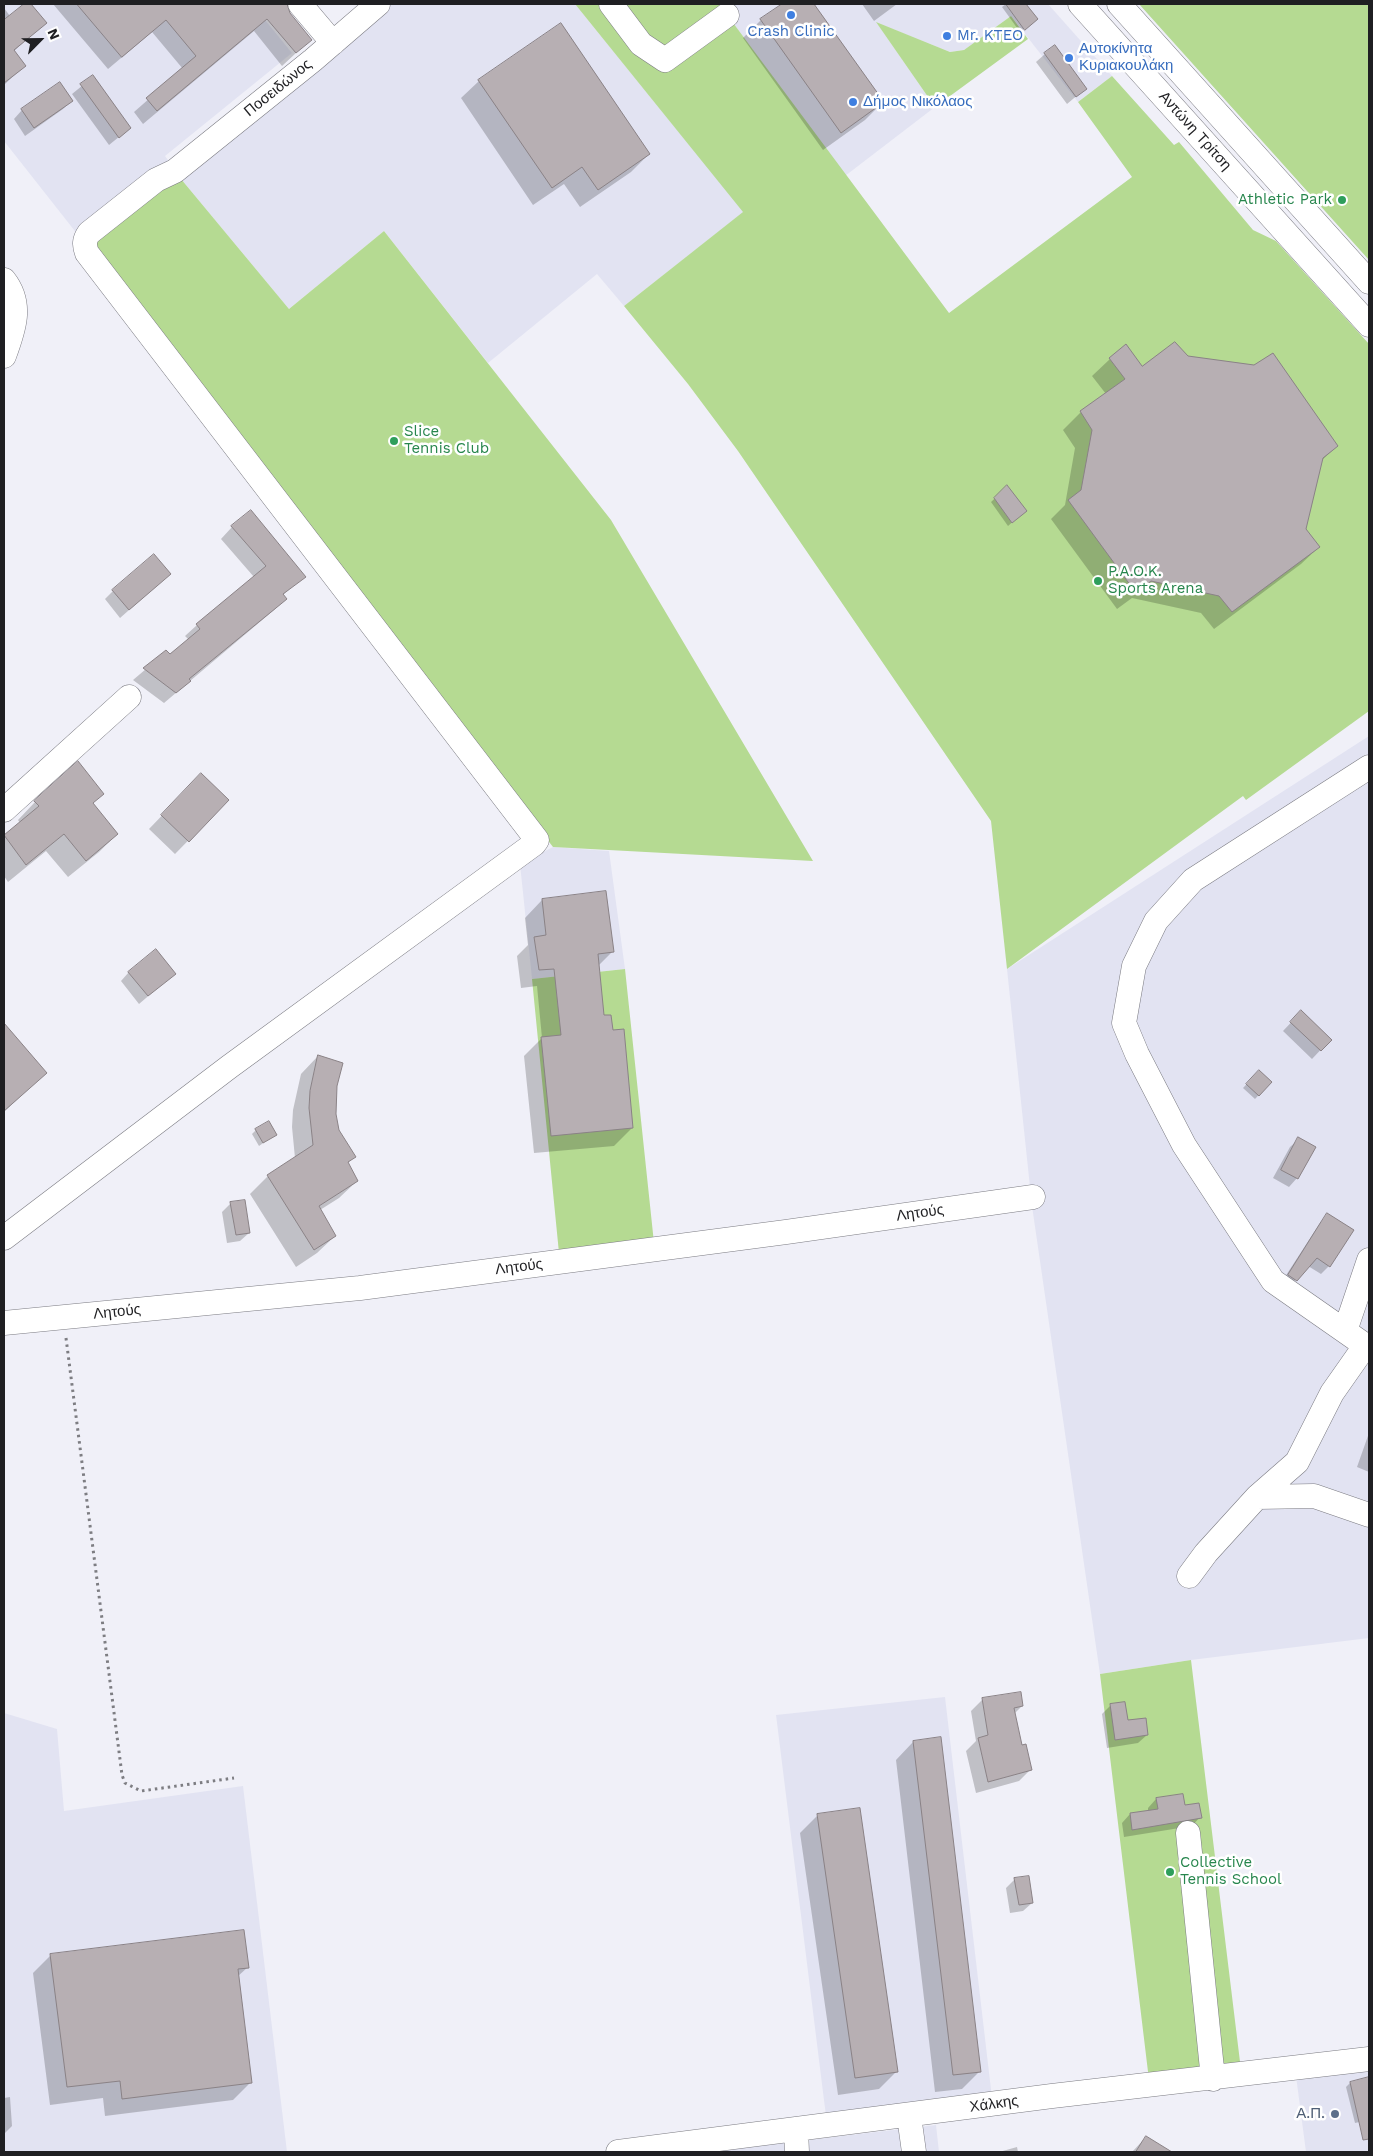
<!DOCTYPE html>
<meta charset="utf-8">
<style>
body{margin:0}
#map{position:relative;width:1373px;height:2156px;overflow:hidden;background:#f0f0f8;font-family:"Work Sans",sans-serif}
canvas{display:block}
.frame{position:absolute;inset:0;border:5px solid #1f1f22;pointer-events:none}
.north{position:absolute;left:15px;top:15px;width:50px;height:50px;-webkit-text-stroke:4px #fff;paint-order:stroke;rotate:67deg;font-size:14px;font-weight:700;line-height:20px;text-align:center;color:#1f1f22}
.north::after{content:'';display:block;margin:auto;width:18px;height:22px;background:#1f1f22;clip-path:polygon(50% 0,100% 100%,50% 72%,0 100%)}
</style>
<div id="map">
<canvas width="1373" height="2156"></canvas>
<div class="frame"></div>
<div class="north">N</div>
</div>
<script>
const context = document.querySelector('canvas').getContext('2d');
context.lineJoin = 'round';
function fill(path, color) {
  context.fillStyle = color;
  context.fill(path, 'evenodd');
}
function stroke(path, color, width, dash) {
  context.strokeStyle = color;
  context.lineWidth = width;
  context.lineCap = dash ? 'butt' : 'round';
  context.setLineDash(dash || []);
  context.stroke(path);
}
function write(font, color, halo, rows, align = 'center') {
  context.font = font + ' "Work Sans",sans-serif';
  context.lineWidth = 5;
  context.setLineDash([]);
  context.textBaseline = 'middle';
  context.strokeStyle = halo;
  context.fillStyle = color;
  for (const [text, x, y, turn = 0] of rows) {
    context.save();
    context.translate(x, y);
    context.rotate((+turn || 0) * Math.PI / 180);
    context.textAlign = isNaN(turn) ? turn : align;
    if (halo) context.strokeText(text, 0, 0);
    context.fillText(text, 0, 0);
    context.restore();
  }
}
fill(new Path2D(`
 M4,4H252L292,53L165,156L181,179L383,4H575L744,212L624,306L597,274L488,363L384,231L289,309L181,179L78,235L4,141Z
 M719,4H1048L1112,76L1078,102L1011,16L964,50L950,52L877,23L935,107L845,176Z
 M1369,736V1638L1191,1660L1100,1674L1032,1206L1007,969Z
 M553,847L609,851L625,969L532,979L520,864Z
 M945,1697L992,2098L826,2116L776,1715Z
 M4,1713L57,1729L64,1811L243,1786L287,2152H4Z
 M1369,2066V2152H1306L1296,2076Z
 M936,2125L939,2152H707L774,2144Z`), '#e2e3f2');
fill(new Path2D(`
 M575,4H719L949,313L1132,177L1078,102L1112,76L1174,145L1179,142L1253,230L1276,241L1369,344V711L1246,800L1243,796L1007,969L991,821L738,451L688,384L624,306L743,212Z
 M1139,4H1369V260Z
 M1011,16L1028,39L935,107L876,22L950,52L964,50Z
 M181,179L289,309L384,231L611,520L813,861L553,847L78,235Z
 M625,969L654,1243L559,1253L532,979Z
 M1191,1660L1241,2070L1149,2080L1100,1674Z`), '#b5da92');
fill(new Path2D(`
 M26,4H29L45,23L14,51L24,66L4,85V8L10,16Z
 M53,4H286L288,13L310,40L282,66L254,31L143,124L134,112L183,69L152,32L108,69Z
 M784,4H813L883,102L865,120L823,150L743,38L761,20Z
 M862,4H897L874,21Z
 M1006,4H1025L1036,19L1020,32L1002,7Z
 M1045,54L1086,88L1067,104L1036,62Z
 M93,77L130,128L109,145L72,94Z
 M479,81L649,154L631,172L580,207L564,184L533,205L461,98Z
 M71,101L63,109L25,136L14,119L22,110Z
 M1187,358L1337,446L1320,462L1305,529L1319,547L1301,564L1214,629L1201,613L1132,598L1117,609L1051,519L1065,505L1075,448L1063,430L1081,412L1106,394L1092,376L1110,359L1142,368Z
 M1007,487L1025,511L1008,526L991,502Z
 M232,527L304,576L282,596L285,599L274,610L164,703L133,680L166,652L169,656L189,640L185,636L197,625L254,577L221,539Z
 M170,574L120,618L105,599L113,591Z
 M201,775L228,800L175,854L149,829Z
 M103,793L92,804L117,834L99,852L68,877L46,851L8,882L4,876V836L20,823L18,820L35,802Z
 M542,900L612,952L598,966L603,1017L632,1128L614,1146L534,1153L524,1056L542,1038L537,986L521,988L517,956L528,945L525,918Z
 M129,972L174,974L139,1004L121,981Z
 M1301,1012L1330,1040L1312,1059L1283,1031Z
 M4,1025L45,1073L4,1112Z
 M318,1056L336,1086L335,1114L338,1130L354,1157L347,1164L357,1181L339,1198L320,1210L335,1236L317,1253L296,1267L250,1194L268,1176L295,1158L292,1127L293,1110L301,1074Z
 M1259,1071L1271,1082L1255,1099L1243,1088Z
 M256,1130L276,1134L259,1146L252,1134Z
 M1299,1139L1297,1178L1289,1187L1273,1178L1290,1147Z
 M231,1203L249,1233L240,1241L227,1243L222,1212Z
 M1328,1215L1329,1266L1321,1274L1308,1266L1288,1288L1281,1283L1320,1223Z
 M1369,1433V1472L1357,1467Z
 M983,1699L1022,1706L1014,1714L1022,1747L1031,1769L1019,1781L976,1793L966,1751L976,1741L971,1711Z
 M1110,1706L1127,1722L1147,1735L1138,1743L1107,1748L1102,1714Z
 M913,1742L980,2071L962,2089L935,2092L896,1760Z
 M1156,1799L1184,1807L1200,1817L1192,1826L1124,1837L1122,1823L1130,1814L1148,1811V1808Z
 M817,1816L897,2071L879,2089L838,2095L800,1833Z
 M1015,1879L1032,1903L1023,1911L1010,1913L1006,1888Z
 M51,1955L248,1967L237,1977L251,2082L233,2100L105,2116L103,2098L50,2105L33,1973Z
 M1369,2079V2120L1355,2123L1346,2087L1350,2083Z
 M10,2097L12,2126L4,2134V2098Z
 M1146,2137L1169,2152H1132Z
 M1017,2147L1018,2152H999Z`), '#0003');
const building = new Path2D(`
 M24,4H31L47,23L14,50L26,66L4,83V20Z
 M77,4H287L290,13L312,40L296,53L267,19L157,111L146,98L196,56L166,20L122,57Z
 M782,4H814L884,102L841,133L760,19Z
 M1006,4H1026L1038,19L1025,30Z
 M561,23L650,154L598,190L582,167L552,188L478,80Z
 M1055,45L1087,89L1076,97L1044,53Z
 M93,75L131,128L119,138L80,84Z
 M60,82L73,101L34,128L21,109Z
 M1175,342L1188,356L1254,365L1273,353L1338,446L1323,458L1306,529L1320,547L1232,612L1219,596L1151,581L1136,593L1068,500L1081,490L1092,430L1080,411L1125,379L1109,358L1126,344L1142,366Z
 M1007,485L1027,511L1012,523L994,498Z
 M251,510L306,577L283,594L287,599L189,679L191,681L176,693L143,668L166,650L170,654L200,629L196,624L266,566L231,526Z
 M154,554L171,574L129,610L112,590Z
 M78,761L104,794L93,803L118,834L86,861L64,834L26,865L4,835L39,806L34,801Z
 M201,773L229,800L189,842L161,815Z
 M606,891L614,952L598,954L604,1015H611L613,1030L624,1029L633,1128L551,1136L541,1037L561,1035L554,969L539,970L534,937L546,935L542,899Z
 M156,949L176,974L148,996L128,972Z
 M1301,1010L1332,1040L1321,1051L1290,1022Z
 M4,1023L47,1073L4,1111Z
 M318,1055L343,1063L337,1086L336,1114L339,1130L356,1157L348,1162L358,1181L319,1206L336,1236L314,1250L267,1175L313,1145L309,1108L310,1091Z
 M1259,1070L1272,1082L1259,1096L1246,1084Z
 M269,1121L277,1135L263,1143L255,1129Z
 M1298,1137L1316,1147L1298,1179L1281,1170Z
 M245,1200L250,1233L236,1235L230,1202Z
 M1327,1213L1354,1230L1330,1267L1317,1258L1297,1281L1288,1275Z
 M1021,1692L1023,1706L1014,1708L1022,1745L1026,1744L1032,1770L988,1782L978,1738L988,1735L982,1698Z
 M1125,1702L1128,1720L1146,1718L1148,1735L1115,1740L1110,1704Z
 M941,1737L981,2072L953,2075L913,1741Z
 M1183,1794L1185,1805L1199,1803L1202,1818L1132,1830L1130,1813L1158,1809L1156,1798Z
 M860,1808L898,2072L855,2078L817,1814Z
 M1029,1876L1033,1903L1019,1905L1014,1878Z
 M244,1930L249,1968L238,1969L252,2083L122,2099L120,2081L67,2087L50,1954Z
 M1369,2077V2139L1363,2140L1350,2082Z
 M1146,2136L1172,2152H1136Z`);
fill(building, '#b7afb3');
stroke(building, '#8a8286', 1);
const minor = new Path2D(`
 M300,4L333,43
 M611,4L641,44L665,60L727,15
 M1080,4L1369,325
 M1119,4L1369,282
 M4,280C23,304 14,329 4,356
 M1369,767L1193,880L1156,921L1134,966L1124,1023L1137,1054L1184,1145L1273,1281L1369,1348
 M4,810L129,697
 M4,1238L229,1067L534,844L537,840L87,253C84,245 84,240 89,233L156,180L175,171L313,60L378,4
 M4,1323L360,1288L786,1232L1033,1197
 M1345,1331L1369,1260
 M1365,1346L1332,1393L1297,1462L1257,1497L1314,1496L1369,1515
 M1189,1576L1206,1553L1257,1497
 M1188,1833L1213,2079
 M909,2116L914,2152
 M796,2130L797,2152
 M618,2152L1052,2096L1369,2059`);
stroke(minor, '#7b7b82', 25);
stroke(new Path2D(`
 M66,1338L122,1775L125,1783L141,1791L234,1778`), '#7d7d82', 3, [2.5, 4]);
stroke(minor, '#fff', 24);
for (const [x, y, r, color] of [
 [791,15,5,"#3f7fe0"],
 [947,36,5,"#3f7fe0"],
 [1069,58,5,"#3f7fe0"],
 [853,102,5,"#3f7fe0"],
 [1342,200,5,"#2e9e5b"],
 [394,441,5,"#2e9e5b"],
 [1098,581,5,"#2e9e5b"],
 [1170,1872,5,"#2e9e5b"],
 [1335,2114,5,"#5c6f8a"]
]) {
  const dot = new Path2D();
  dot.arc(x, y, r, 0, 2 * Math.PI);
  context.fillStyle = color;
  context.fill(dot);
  stroke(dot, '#fff', 2);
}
write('15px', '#366cbe', '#fff', [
 ["Crash Clinic",791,32,"center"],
 ["Mr. KTEO",957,36],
 ["Αυτοκίνητα",1079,49],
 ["Κυριακουλάκη",1079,66],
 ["Δήμος Νικόλαος",863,102]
], 'left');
write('15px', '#1f1f22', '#fff', [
 ["Ποσειδώνος",278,88,-39],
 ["Αντώνη Τρίτση",1195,131,48],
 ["Λητούς",920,1213,-8],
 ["Λητούς",519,1267,-7],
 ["Λητούς",117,1312,-6],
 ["Χάλκης",994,2104,-8]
]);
write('15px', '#27864d', '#fff', [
 ["Athletic Park",1332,200,"right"],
 ["Slice",404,432],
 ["Tennis Club",404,449],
 ["P.A.O.K.",1108,572],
 ["Sports Arena",1108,589],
 ["Collective",1180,1863],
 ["Tennis School",1180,1880]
], 'left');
write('15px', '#4e5e75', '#fff', [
 ["Α.Π.",1325,2114]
], 'right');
</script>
